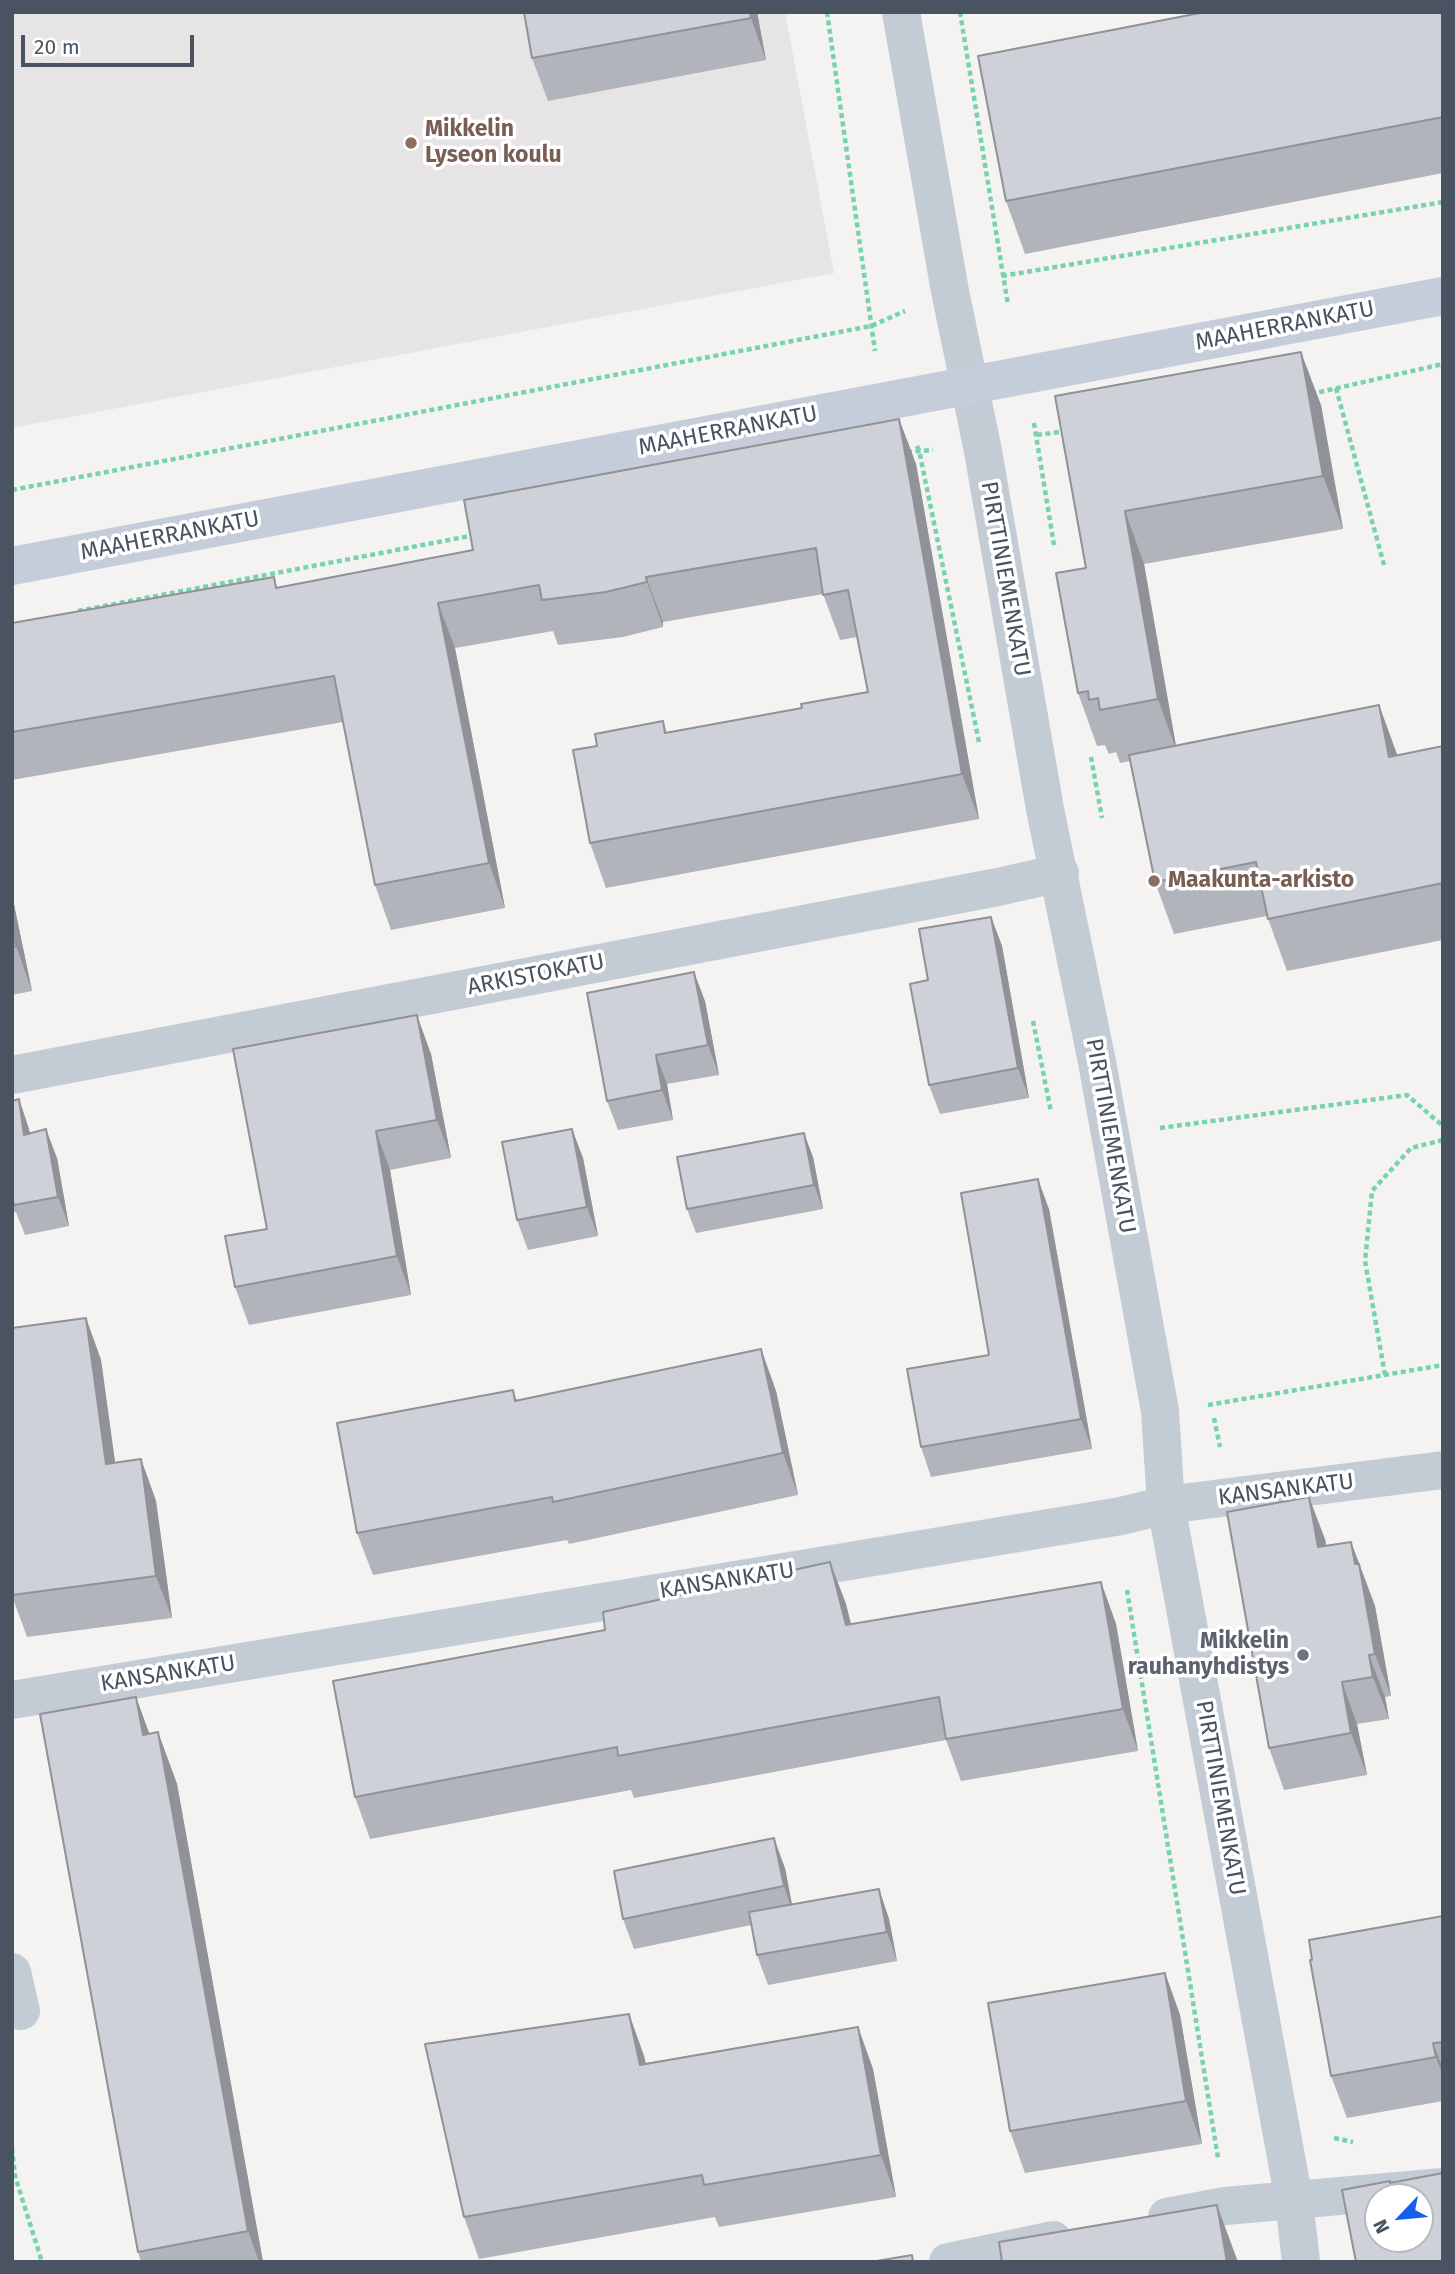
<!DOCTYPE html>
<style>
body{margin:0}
#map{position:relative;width:1455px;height:2274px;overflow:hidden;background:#f5f3f2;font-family:"Fira Sans",sans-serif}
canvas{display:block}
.frame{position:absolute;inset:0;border:14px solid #495361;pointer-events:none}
.north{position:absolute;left:1364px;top:2183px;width:70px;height:70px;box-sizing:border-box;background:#fff;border:2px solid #b6bac0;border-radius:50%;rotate:244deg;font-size:19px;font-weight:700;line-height:28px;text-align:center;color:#495361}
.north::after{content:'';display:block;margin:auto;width:24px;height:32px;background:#145eec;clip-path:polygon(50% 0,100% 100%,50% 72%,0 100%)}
.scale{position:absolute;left:21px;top:35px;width:173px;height:32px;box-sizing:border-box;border:4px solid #495361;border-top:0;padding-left:9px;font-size:21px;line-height:24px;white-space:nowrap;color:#495361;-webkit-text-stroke:5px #fff;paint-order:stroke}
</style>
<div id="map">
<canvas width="1455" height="2274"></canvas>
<div class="frame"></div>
<div class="north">N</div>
<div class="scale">20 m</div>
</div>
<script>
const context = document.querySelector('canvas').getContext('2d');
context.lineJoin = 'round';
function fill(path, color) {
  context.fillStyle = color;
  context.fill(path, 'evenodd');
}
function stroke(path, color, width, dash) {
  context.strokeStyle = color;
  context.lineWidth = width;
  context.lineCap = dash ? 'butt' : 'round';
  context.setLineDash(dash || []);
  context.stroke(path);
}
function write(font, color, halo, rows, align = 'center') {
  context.font = font + ' "Fira Sans",sans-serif';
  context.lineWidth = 7;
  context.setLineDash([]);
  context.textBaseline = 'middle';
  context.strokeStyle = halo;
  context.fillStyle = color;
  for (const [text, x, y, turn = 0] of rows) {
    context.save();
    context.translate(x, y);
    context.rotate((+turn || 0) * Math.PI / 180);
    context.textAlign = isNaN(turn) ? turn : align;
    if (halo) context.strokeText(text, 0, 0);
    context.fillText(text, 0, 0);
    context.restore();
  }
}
fill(new Path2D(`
 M12,12H785L834,273L12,428Z`), '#e6e4e4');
stroke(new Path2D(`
 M827,12L875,351
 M960,12L1008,305
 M1002,276L1443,202
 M1336,388L1384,565
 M1311,394L1443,364
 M1034,423L1054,545
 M1037,435L1067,431
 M917,446L919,450L979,742
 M907,452L933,450
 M12,490L871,326L905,311
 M78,611L475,535
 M1091,757L1102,818
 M1033,1021L1051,1112
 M1160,1128L1407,1095L1443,1126
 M1385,1375L1365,1261L1372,1191L1411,1148L1443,1140
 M1208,1405L1443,1365
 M1214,1418L1220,1447
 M1127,1590L1218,2158
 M1334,2138L1353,2142
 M12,2148L15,2176L42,2262`), '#77d2ae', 4.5, [5, 3.5]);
stroke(new Path2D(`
 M901,12L950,291L983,451L1045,809L1097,1062L1160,1411L1166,1505L1294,2200L1301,2262
 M12,1075L998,887L1060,873
 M12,1700L1121,1516L1166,1505L1443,1470
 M12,1972L21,2011
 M1167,2217L1225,2206L1443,2187
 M948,2262L1053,2240`), '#c3cbd4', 38);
stroke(new Path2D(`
 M12,566L1443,296`), '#c5cddb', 38);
fill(new Path2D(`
 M524,12H757L766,60L548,101L532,58Z
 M1443,12V173L1025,254L1006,201Z
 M1055,396L1321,405L1343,529L1144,564L1176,746L1379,705L1397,755L1443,746V940L1287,971L1267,916L1174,934L1155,882L1130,761L1120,763L1116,752L1109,754L1105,745L1097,746L1078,693L1086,568Z
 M899,419L916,464L979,819L606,888L590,843L597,746L663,721L667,733L802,708L868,692L857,637L840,640L823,594L663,622V627L623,637L558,645L553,631L455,648L505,908L391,930L375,885L343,722L12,780V623L278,588L473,550Z
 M12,895L32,991L12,995Z
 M991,917L1002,946L1029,1098L940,1114L929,1085Z
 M705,1001L719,1075L667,1084L673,1120L618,1130L607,1101Z
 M431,1054L451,1158L390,1170L411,1295L249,1325L235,1287L267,1229Z
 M19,1099L30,1133L57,1158L69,1226L25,1235L16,1212L12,1213V1101Z
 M572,1129L583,1158L598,1236L528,1250L517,1220Z
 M813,1157L823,1209L696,1233L687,1209Z
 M1049,1209L1092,1449L931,1477L921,1447L989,1355Z
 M86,1318L101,1360L115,1462L141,1459L156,1501L172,1618L27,1637L12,1596V1328Z
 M761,1349L776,1391L798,1495L569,1544L567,1540L373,1575L357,1533L513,1390L517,1400Z
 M1325,1539L1326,1546L1351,1542L1375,1606L1391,1696L1385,1697L1389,1719L1357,1724L1367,1775L1284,1790L1269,1748Z
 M830,1562L846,1604L851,1624L1101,1582L1116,1624L1138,1751L961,1781L946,1740L634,1798L631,1790L370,1839L355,1797L605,1630Z
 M136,1697L149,1734L158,1732L177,1784L263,2262H141L138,2252Z
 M785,1868L792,1904L879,1889L889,1919L897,1961L768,1985L757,1955L751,1925L634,1949L623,1919Z
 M1443,1916V2101L1347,2118L1331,2076Z
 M1165,1973L1180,2015L1202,2144L1025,2173L1010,2131Z
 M629,2014L644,2056L646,2063L858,2027L873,2069L896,2197L719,2227L715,2217L479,2259L464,2217Z`), '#b1b4ba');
fill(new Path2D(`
 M750,12H757L766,60L751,18Z
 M1301,352L1321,405L1343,529L1323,476Z
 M899,419L916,464L979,819L962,774Z
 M1125,511L1144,564L1177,752L1158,699Z
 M646,577L663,622V627L647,582Z
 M438,603L455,648L505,908L489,863Z
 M1379,705L1398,757H1389Z
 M12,895L32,991L16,946L12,929Z
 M991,917L1002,946L1029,1098L1018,1068Z
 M694,972L705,1001L719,1075L708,1045Z
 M417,1015L431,1054L451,1158L437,1120Z
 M656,1055L667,1084L673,1120L662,1090Z
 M19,1099L29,1129L35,1164L24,1135Z
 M46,1129L57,1158L69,1226L58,1197Z
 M572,1129L583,1158L598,1236L587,1207Z
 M376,1131L390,1170L411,1295L397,1256Z
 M804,1133L813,1157L823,1209L814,1185Z
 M1038,1179L1049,1209L1092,1449L1081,1419Z
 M86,1318L101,1360L121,1506L106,1464Z
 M761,1349L776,1391L798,1495L783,1453Z
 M141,1459L156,1501L172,1618L156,1576Z
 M1309,1497L1325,1539L1334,1589L1318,1547Z
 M1351,1542L1375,1606L1391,1696L1375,1654Z
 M830,1562L846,1604L861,1667L846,1625Z
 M1101,1582L1116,1624L1138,1751L1123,1709Z
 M1369,1655L1385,1697L1389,1719L1373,1677Z
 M1342,1682L1357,1724L1367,1775L1351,1733Z
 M136,1697L155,1749L143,1735Z
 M158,1732L177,1784L263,2262H259L248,2231Z
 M774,1838L785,1868L794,1916L784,1886Z
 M879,1889L889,1919L897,1961L887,1932Z
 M1165,1973L1180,2015L1202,2144L1186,2101Z
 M629,2014L644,2056L655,2107L640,2065Z
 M858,2027L873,2069L896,2197L881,2155Z
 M1433,2043L1443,2069V2076L1436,2057Z
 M1217,2205L1238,2262H1227Z`), '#909297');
const building = new Path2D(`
 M524,12H750L751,18L532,58Z
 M1205,12H1443V117L1006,201L978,56Z
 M1301,352L1323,476L1125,511L1158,699L1100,710L1098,698L1089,700L1088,691L1078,693L1056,573L1086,568L1055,396Z
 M899,419L962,774L590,843L573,750L597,746L595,734L663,721L665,733L802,708L801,704L868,692L848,590L823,595L816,548L646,577L647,582L606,592L542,600L539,585L438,603L489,863L375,885L334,676L12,732V623L274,577L276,588L473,550L464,500Z
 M1379,705L1389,757L1443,746V883L1268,919L1256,862L1155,882L1129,755Z
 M991,917L1018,1068L929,1085L910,984L928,980L919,929Z
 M12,929L16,946L12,947Z
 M694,972L708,1045L656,1055L662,1090L607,1101L587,993Z
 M417,1015L437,1120L376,1131L397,1256L235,1287L225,1236L267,1229L233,1049Z
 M19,1099L24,1135L46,1129L58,1197L14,1205L12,1197V1101Z
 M572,1129L587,1207L517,1220L502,1142Z
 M804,1133L814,1185L687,1209L677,1157Z
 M1038,1179L1081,1419L921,1447L907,1369L989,1355L961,1193Z
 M86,1318L106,1464L141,1459L156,1576L12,1595V1328Z
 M761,1349L783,1453L553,1502L552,1497L357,1533L337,1423L513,1390L515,1401Z
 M1309,1497L1318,1547L1351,1542L1355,1564H1359L1375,1654L1369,1655L1373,1677L1342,1682L1351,1733L1269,1748L1227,1512Z
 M830,1562L846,1625L1101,1582L1123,1709L946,1739L939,1697L618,1756L617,1747L355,1797L333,1681L605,1630L603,1612Z
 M136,1697L143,1735L158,1732L248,2231L138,2252L40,1714Z
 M774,1838L784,1886L623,1919L614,1871Z
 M879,1889L887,1932L757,1955L749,1912Z
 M1443,1916V2042L1433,2043L1436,2057L1331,2076L1310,1960H1312L1309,1940Z
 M1165,1973L1186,2101L1010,2131L988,2003Z
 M629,2014L640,2065L858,2027L881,2155L704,2185L702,2175L464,2217L425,2044Z
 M1443,2173V2262H1356L1342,2190L1390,2181V2183ZM1378,2197H1420V2239H1378Z
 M1217,2205L1227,2262H1002L999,2242Z
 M912,2255L913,2262H871Z`);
fill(building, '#ced1d8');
stroke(building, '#909297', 2);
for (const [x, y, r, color] of [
 [411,143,7,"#8d6e63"],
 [1154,881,7,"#8d6e63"],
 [1303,1655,7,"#6b7280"]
]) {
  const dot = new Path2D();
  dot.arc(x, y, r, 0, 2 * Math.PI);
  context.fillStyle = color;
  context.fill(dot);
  stroke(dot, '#fff', 2.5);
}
write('bold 23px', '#785e54', '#fff', [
 ["Mikkelin",425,130],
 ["Lyseon koulu",425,156],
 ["Maakunta-arkisto",1168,881]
], 'left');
write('23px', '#495361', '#fff', [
 ["MAAHERRANKATU",1285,326,-11],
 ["MAAHERRANKATU",728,431,-11],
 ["MAAHERRANKATU",170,536,-11],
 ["PIRTTINIEMENKATU",1005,579,80],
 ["ARKISTOKATU",536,975,-11],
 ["PIRTTINIEMENKATU",1110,1136,80],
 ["KANSANKATU",1286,1490,-7],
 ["KANSANKATU",727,1581,-9],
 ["KANSANKATU",168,1674,-9],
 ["PIRTTINIEMENKATU",1220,1798,80]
]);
write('bold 23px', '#5b616d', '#fff', [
 ["Mikkelin",1289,1642],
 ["rauhanyhdistys",1289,1668]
], 'right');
</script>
